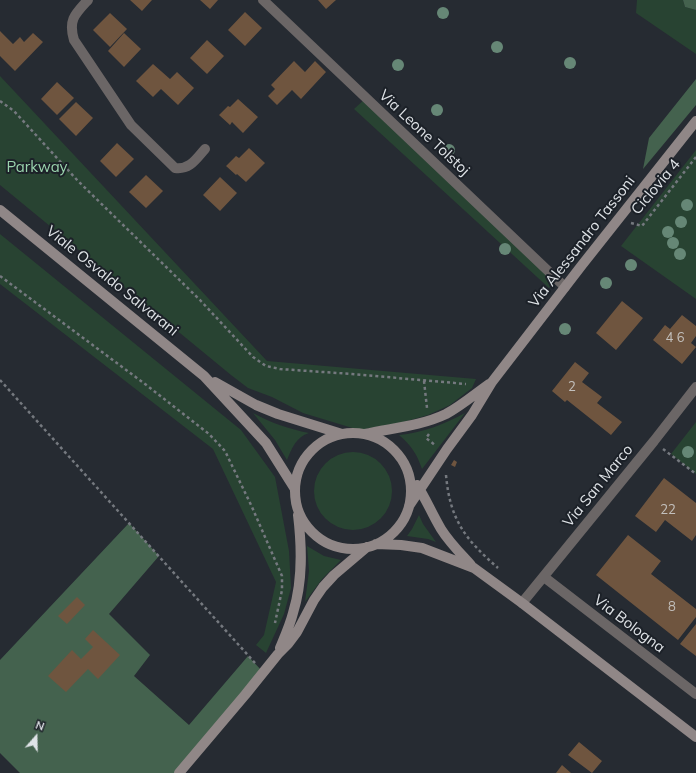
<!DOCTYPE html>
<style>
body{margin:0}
#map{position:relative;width:696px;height:773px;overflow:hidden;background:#262b32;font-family:Mulish,sans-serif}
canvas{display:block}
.north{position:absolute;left:16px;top:717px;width:40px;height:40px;-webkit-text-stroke:3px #1c2128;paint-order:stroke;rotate:20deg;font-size:11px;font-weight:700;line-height:16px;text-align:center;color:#dfe3e7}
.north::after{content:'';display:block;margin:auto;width:14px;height:18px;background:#dfe3e7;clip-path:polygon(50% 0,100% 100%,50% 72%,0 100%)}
</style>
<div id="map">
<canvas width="696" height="773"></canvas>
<div class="north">N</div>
</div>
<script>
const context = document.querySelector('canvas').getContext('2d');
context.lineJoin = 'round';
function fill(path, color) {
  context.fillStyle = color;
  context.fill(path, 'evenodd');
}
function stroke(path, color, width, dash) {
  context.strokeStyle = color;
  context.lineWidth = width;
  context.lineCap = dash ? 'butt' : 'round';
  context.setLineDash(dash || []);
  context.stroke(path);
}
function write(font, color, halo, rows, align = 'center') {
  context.font = font + ' Mulish,sans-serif';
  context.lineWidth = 4;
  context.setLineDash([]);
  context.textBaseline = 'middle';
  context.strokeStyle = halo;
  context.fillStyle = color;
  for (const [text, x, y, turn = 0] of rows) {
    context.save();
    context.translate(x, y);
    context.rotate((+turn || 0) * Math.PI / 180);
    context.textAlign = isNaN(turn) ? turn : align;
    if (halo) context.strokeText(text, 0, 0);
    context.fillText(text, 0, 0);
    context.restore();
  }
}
fill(new Path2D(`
 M637,0H683L685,7L696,10V54L636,13Z
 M0,76L267,361L476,379L472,388L450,405L428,415L400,423L359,430L303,413L272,397L248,388L231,375L0,185Z
 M366,98L557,278L549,288L354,109Z
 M696,150V299L621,246Z
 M0,234L241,430L275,477L289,551L291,588L284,614L266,653L256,645L264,635L276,582L213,449L0,284Z
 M253,413C271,423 289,429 309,433C296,437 292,448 287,460L275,440Z
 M465,413L422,469C417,454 411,445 399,435C422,433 445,424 465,413Z
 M696,422V474L671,454Z
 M314 491a39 39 0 1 1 78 0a39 39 0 1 1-78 0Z
 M419,515L423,524L436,542L428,539L407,536L412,529Z
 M307,546L324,556L341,560L322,579L305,602L309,571Z`), '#284332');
fill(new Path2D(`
 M683,0H696V10L685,7Z
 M696,79V105L643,169L649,138Z
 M129,523L159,556L109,614L150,655L134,676L189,725L248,656L263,672L179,773H20L0,753V660Z`), '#44624e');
fill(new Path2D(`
 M130,0H152L142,11Z
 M200,0H218L210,9Z
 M318,0H336L326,9Z
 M245,12L262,28L245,46L228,30Z
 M110,13L127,29L110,47L93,30Z
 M0,31L13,44L20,37L24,42L33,33L43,42L15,71L0,56Z
 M124,33L141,49L124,67L108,51Z
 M207,40L224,56L207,74L190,58Z
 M294,61L305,72L315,61L326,72L301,99L292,90L277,105L268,96L275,89L271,85Z
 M153,64L170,79L177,72L194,88L178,105L161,89L153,97L136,81Z
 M57,82L74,98L57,115L41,99Z
 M238,99L258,117L243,133L232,122L230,125L219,115L228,106L230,107Z
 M76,102L93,118L76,136L59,119Z
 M117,143L134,159L116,177L100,161Z
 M249,148L265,163L246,182L237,174L236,175L226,166L236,156L239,158Z
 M146,175L163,191L146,208L129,192Z
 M220,177L237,193L220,211L203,195Z
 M622,301L643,318L616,350L596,333Z
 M682,315L696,326V336L691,343L696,347L682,364L653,340L665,325L670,329Z
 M575,362L589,373L582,382L602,397L597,403L622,422L611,435L567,400L565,402L552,391Z
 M454,460L457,462L455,467L451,465Z
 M664,478L696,503V535L692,541L665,520L656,532L635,516Z
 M628,535L661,561L651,574L696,609V617L678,640L596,575Z
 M77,597L85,605L67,624L58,616Z
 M696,624V656L680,644Z
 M93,630L120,655L98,679L88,669L66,692L48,676L72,650L81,659L93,647L85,639Z
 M579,742L602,761L592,773L568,755Z
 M562,765L571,773H556Z`), '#6f553f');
stroke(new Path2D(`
 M0,101L14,111L78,181L200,300L253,357L266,366L280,369L352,374L466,384
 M631,223L642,226L696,157
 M0,276L145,384L209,434L225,451L252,507L282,576V590L275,623
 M0,380L255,663
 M424,381L427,408
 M429,434L426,438L435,445
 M663,449L696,474
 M446,475C450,520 465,539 498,568`), '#75797f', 2.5, [3, 3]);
stroke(new Path2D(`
 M88,0C75,14 68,20 74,40L131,125L175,168C190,170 196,159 205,149
 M263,0L565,287
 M544,577L696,694
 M522,603L654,441L696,387`), '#6b6666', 10);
stroke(new Path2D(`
 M0,210L204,376L266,443L295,489
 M215,382L256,405L278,414L342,434
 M295 491a58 58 0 1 1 116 0a58 58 0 1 1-116 0Z
 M365,434C392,428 421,426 446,414C461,406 475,394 489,384
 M417,485C426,499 432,514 441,529C449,542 461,554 471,565
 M409,506L447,449L472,415L492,382L582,265L696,121
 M376,544L401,545L422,548L474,568L522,603L696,737
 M280,648C285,636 290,625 293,613C303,581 302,548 298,515
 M179,773L245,695L278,654L288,644L297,632L314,600L323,587L334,575L367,547`), '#908787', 10);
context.fillStyle = '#668776';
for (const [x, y] of [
 [443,13],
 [497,47],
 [570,63],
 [398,65],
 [437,110],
 [449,150],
 [687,205],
 [681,222],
 [668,232],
 [673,243],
 [505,249],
 [680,254],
 [631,265],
 [606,283],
 [565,329],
 [688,452]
]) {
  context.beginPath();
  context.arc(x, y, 6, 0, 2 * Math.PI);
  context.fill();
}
write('13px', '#c3c0bd', null, [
 ["4 6",675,338],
 ["2",572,387],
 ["22",668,510],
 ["8",672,607]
]);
write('15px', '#dfe3e7', '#1c2128', [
 ["Via Leone Tolstoj",424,133,43],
 ["Ciclovia 4",656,187,-50],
 ["Via Alessandro Tassoni",582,242,-52],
 ["Viale Osvaldo Salvarani",112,281,39],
 ["Via San Marco",598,486,-51],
 ["Via Bologna",629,624,37]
]);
write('15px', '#9ad3ad', '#1c2128', [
 ["Parkway",37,167]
]);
</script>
